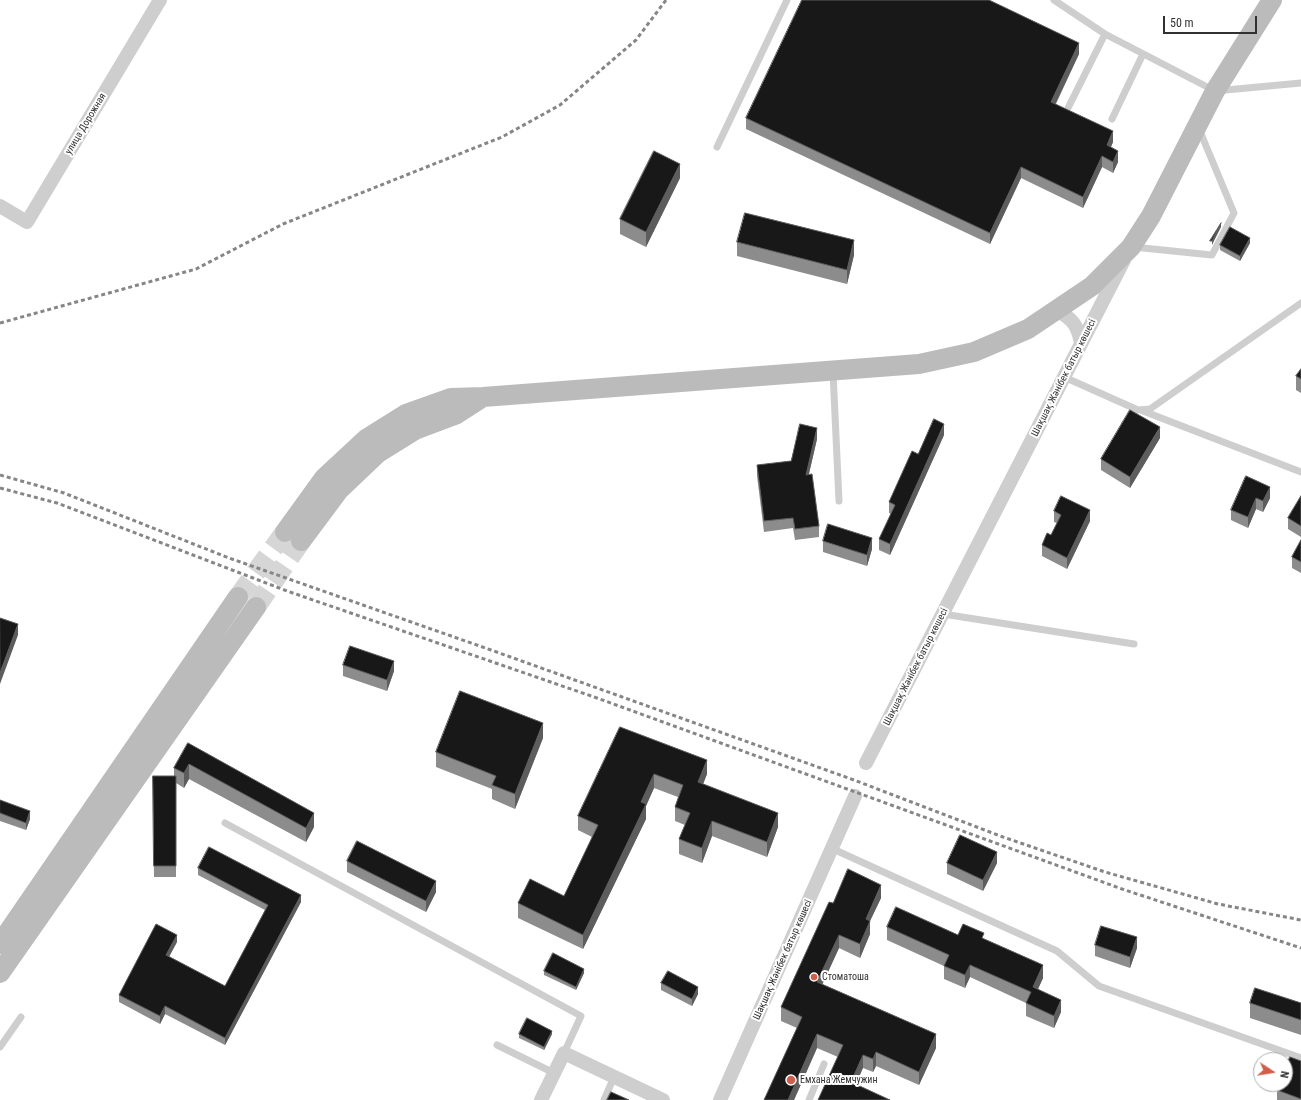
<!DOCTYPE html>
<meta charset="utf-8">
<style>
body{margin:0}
#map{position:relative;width:1301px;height:1100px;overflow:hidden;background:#fff;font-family:"Roboto Condensed",sans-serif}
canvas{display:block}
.north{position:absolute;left:1253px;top:1052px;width:40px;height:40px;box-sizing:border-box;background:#fff;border:1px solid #adadad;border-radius:50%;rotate:102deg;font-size:11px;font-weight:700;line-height:16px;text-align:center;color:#313131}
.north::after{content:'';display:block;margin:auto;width:14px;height:18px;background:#d15e4a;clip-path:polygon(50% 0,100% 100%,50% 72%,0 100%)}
.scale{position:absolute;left:1163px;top:16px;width:94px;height:18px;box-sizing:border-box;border:2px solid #313131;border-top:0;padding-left:5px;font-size:12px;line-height:14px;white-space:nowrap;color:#313131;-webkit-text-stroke:3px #fff;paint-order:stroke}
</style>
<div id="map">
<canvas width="1301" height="1100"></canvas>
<div class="north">N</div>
<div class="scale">50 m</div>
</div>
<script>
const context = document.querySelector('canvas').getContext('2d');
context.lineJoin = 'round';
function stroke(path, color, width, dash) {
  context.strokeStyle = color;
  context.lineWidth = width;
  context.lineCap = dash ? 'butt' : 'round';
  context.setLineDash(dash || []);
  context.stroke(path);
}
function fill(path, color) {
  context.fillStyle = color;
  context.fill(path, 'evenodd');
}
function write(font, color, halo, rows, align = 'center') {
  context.font = font + ' "Roboto Condensed",sans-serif';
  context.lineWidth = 4;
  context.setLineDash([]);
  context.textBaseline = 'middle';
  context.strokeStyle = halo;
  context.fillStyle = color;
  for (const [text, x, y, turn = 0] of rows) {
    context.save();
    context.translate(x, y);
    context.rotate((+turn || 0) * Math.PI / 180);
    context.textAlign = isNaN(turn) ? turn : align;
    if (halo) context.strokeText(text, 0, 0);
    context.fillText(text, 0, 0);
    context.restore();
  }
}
stroke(new Path2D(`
 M238,597L285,532
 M256,607L301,541`), '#d6d6d6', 20, [20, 10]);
stroke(new Path2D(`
 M1054,0L1105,34L1215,91L1301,83
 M1068,108L1105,34
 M1112,119L1143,54
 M717,147L787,0
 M1133,247L1212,255L1234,213L1199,129
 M833,372L839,501
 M1064,377L1138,410L1150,409L1301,303
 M1143,411L1301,472
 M943,614L1134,644
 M225,823L581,1016L564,1053
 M833,849L1057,951L1099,986L1301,1058
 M497,1045L554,1073
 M0,1047L21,1017
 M604,1100L614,1077
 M809,1100L824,1064`), '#cecece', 7);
stroke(new Path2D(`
 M0,206L27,222L160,0
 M1057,311C1073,318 1078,327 1081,343
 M866,763L1124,260
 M541,1100L564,1053L663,1100
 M720,1100L855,796`), '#cecece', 14);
stroke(new Path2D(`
 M285,532L324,478L366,439L406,414L451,398L483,397L919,364L974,352L1028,329L1092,286L1131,247L1151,216L1215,91L1272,0
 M301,541L339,490L378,453L415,430L455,415L483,397
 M0,944L238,597
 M0,973L256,607`), '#bbb', 20);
stroke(new Path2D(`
 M0,323L196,269L283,224L502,137L560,105L636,40L666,0
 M0,475L64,493L229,558L491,650L854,780L1003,837L1105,872L1218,904L1301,920
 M0,488L57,503L287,591L597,698L1122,889L1301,948`), '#868686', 3, [4, 3]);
fill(new Path2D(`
 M1079,54L1056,104L1113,142L1111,147L1118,162L1113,173L1102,167L1083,208L1021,178L990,244L746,129V118Z
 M680,178L646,247L620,234V219Z
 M737,242L854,255L847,284L737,256Z
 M1250,243L1240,261L1220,250V245Z
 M1301,369V393L1296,390V376Z
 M944,435L890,555L879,550V539L891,514L889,513V502L918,454Z
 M1160,438L1130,488L1101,470V459Z
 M817,439L809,474L819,526V537L795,540L793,528L764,532L757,476V465L791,461Z
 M1270,487V498L1263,512L1256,509L1248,528L1231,520V510Z
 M1301,496V537L1288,529V518Z
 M1054,511L1090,521L1067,569L1042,556V545L1051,535L1057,523L1054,522Z
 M1301,540V573L1292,568V557Z
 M823,541L872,549L867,566L823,552Z
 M343,665L394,671L387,691L343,676Z
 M620,727L707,774L703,784L778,827L767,857L712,836L702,863L679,854V839L685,825L675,821V807L678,797L654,788L646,806V819L583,949L518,918V903L564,896L592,837L578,830V816Z
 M543,738L515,809L492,799V789L436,767V752Z
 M188,743L314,827L306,842L189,779L184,788L176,783V877H154L153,776H174V768Z
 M0,800L30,819L26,830L0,821Z
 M347,861L436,892L426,912L347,872Z
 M947,863H997L983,891L947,874Z
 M198,868L301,902L225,1045L165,1014L160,1024L119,1002V995L177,942L169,957L225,986L265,910L198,875Z
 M881,898L870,921V934L860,958L839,948L822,985L936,1048L919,1085L876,1066L873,1072L863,1068L818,1100L838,1057L817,1048L794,1100H764L797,1028L781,1021V1007L833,903Z
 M887,927L958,935L984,939L1043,978L1038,989L1061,1012L1054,1028L1026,1016V1003L970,977L965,988L944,979V966L887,940Z
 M1095,945L1137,948L1130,968L1095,956Z
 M544,971L584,973L576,990L544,975Z
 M661,983L698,994L692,1006L661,990Z
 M1250,1003H1301V1035L1250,1018Z
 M519,1034H552L544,1050L519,1038Z
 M1301,1061V1100H1277V1090Z`), '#8c8c8c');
fill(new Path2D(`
 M1079,43V54L1051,113V102Z
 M1113,131V142L1107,156V145Z
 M1118,151V162L1113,173V162Z
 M1102,156V167L1083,208V197Z
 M680,164V178L646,247V232Z
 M1021,167V178L990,244V233Z
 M1221,223V227L1212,245V241Z
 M1250,238V243L1240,261V256Z
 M854,240V255L847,284V270Z
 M944,424V435L890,555V544Z
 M1160,427V438L1130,488V477Z
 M817,428V439L806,486V475Z
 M1270,487V498L1263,512V501Z
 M1256,498V509L1248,528V517Z
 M1090,510V521L1067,569V558Z
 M872,538V549L867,566V555Z
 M18,624V635L0,684V673Z
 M394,661V671L387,691V680Z
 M543,723V738L515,809V794Z
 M707,760V774L698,797V782Z
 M189,764V779L184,788V773Z
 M654,774V788L646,806V819L583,949V935L641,802Z
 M30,811V819L26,830V823Z
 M314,813V827L306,842V828Z
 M778,813V827L767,857V842Z
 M712,821V836L702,863V848Z
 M997,852V863L983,891V880Z
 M436,881V892L426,912V901Z
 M881,885V898L870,921V934L860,958V944L866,919Z
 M301,895V902L225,1045V1038Z
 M177,935V942L166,962V955Z
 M839,935V948L817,996V982Z
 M1137,937V948L1130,968V957Z
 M970,965V977L965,988V975Z
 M1043,965V978L1033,1000V987Z
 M584,969V973L576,990V987Z
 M698,987V994L692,1006V999Z
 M1061,1000V1012L1054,1028V1016Z
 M165,1006V1014L160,1024V1016Z
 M552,1031V1034L544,1050V1047Z
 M817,1034V1048L794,1100H788Z
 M936,1034V1048L919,1085V1072Z
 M876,1052V1066L873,1072V1059Z
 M863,1055V1068L851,1096V1082Z`), '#5d5d5d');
const building = new Path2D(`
 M802,0H989L1079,43L1051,102L1113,131L1107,145L1118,151L1113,162L1102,156L1083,197L1021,167L990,233L746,118Z
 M654,151L680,164L646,232L620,219Z
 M745,213L854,240L847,270L737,242Z
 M1221,223L1212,241H1210Z
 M1230,227L1250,238L1240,256L1220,245Z
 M1301,369V379L1296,376Z
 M1130,410L1160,427L1130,477L1101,459Z
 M934,419L944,424L890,544L879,539L895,505L889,502L912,451L918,454Z
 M800,424L817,428L806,475L812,474L819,526L795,529L793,518L764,521L757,465L791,461Z
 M1246,476L1270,487L1263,501L1256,498L1248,517L1231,510Z
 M1061,496L1090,510L1067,558L1042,545L1047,533L1051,535L1061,515L1054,511Z
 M1301,496V526L1288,518Z
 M828,524L872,538L867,555L823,541Z
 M1301,540V562L1292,557Z
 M0,618L18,624L0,673Z
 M350,646L394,661L387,680L343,665Z
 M460,691L543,723L515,794L492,785L496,776L436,752Z
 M620,727L707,760L698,782L778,813L767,842L712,821L702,848L679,839L690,813L675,807L683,785L654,774L641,802L646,804L583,935L518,903L530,879L564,896L598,825L578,816Z
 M188,743L314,813L306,828L189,764L184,773L174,768Z
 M153,776H176V866H154Z
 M0,800L30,811L26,823L0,813Z
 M960,835L997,852L983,880L947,863Z
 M357,841L436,881L426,901L347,861Z
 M209,847L301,895L225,1038L165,1006L160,1016L119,995L156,924L177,935L166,955L225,986L268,905L198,868Z
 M848,869L881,885L866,919L870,921L860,944L839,935L817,982L936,1034L919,1072L876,1052L873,1059L863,1055L851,1082L890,1100H818L843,1045L817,1034L788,1100H764L802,1017L781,1007L829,902L833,903Z
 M896,907L958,935L963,924L984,933L982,938L1043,965L1033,987L1061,1000L1054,1016L1026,1003L1031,992L970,965L965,975L944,966L949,955L887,927Z
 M1101,926L1137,937L1130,957L1095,945Z
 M553,953L584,969L576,987L544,971Z
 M668,971L698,987L692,999L661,983Z
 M1255,988L1301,1003V1020L1250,1003Z
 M527,1018L552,1031L544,1047L519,1034Z
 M1290,1057L1301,1061V1099L1277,1090L1279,1084H1285V1068Z
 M611,1092L629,1100H607Z`);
fill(building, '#181818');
stroke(building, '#5d5d5d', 1);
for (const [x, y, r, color] of [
 [814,977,4,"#d15e4a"],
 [791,1080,5,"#d15e4a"]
]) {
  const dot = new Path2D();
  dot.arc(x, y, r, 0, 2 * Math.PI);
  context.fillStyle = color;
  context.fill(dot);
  stroke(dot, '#fff', 1.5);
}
write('10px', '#313131', '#fff', [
 ["улица Дорожная",86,124,-59],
 ["Шақшақ Жәнібек батыр көшесі",1064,378,-63],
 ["Шақшақ Жәнібек батыр көшесі",916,667,-63],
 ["Шақшақ Жәнібек батыр көшесі",783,960,-66]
]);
write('10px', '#313131', '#fff', [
 ["Стоматоша",822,977],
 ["Емхана Жемчужин",800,1080]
], 'left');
</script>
